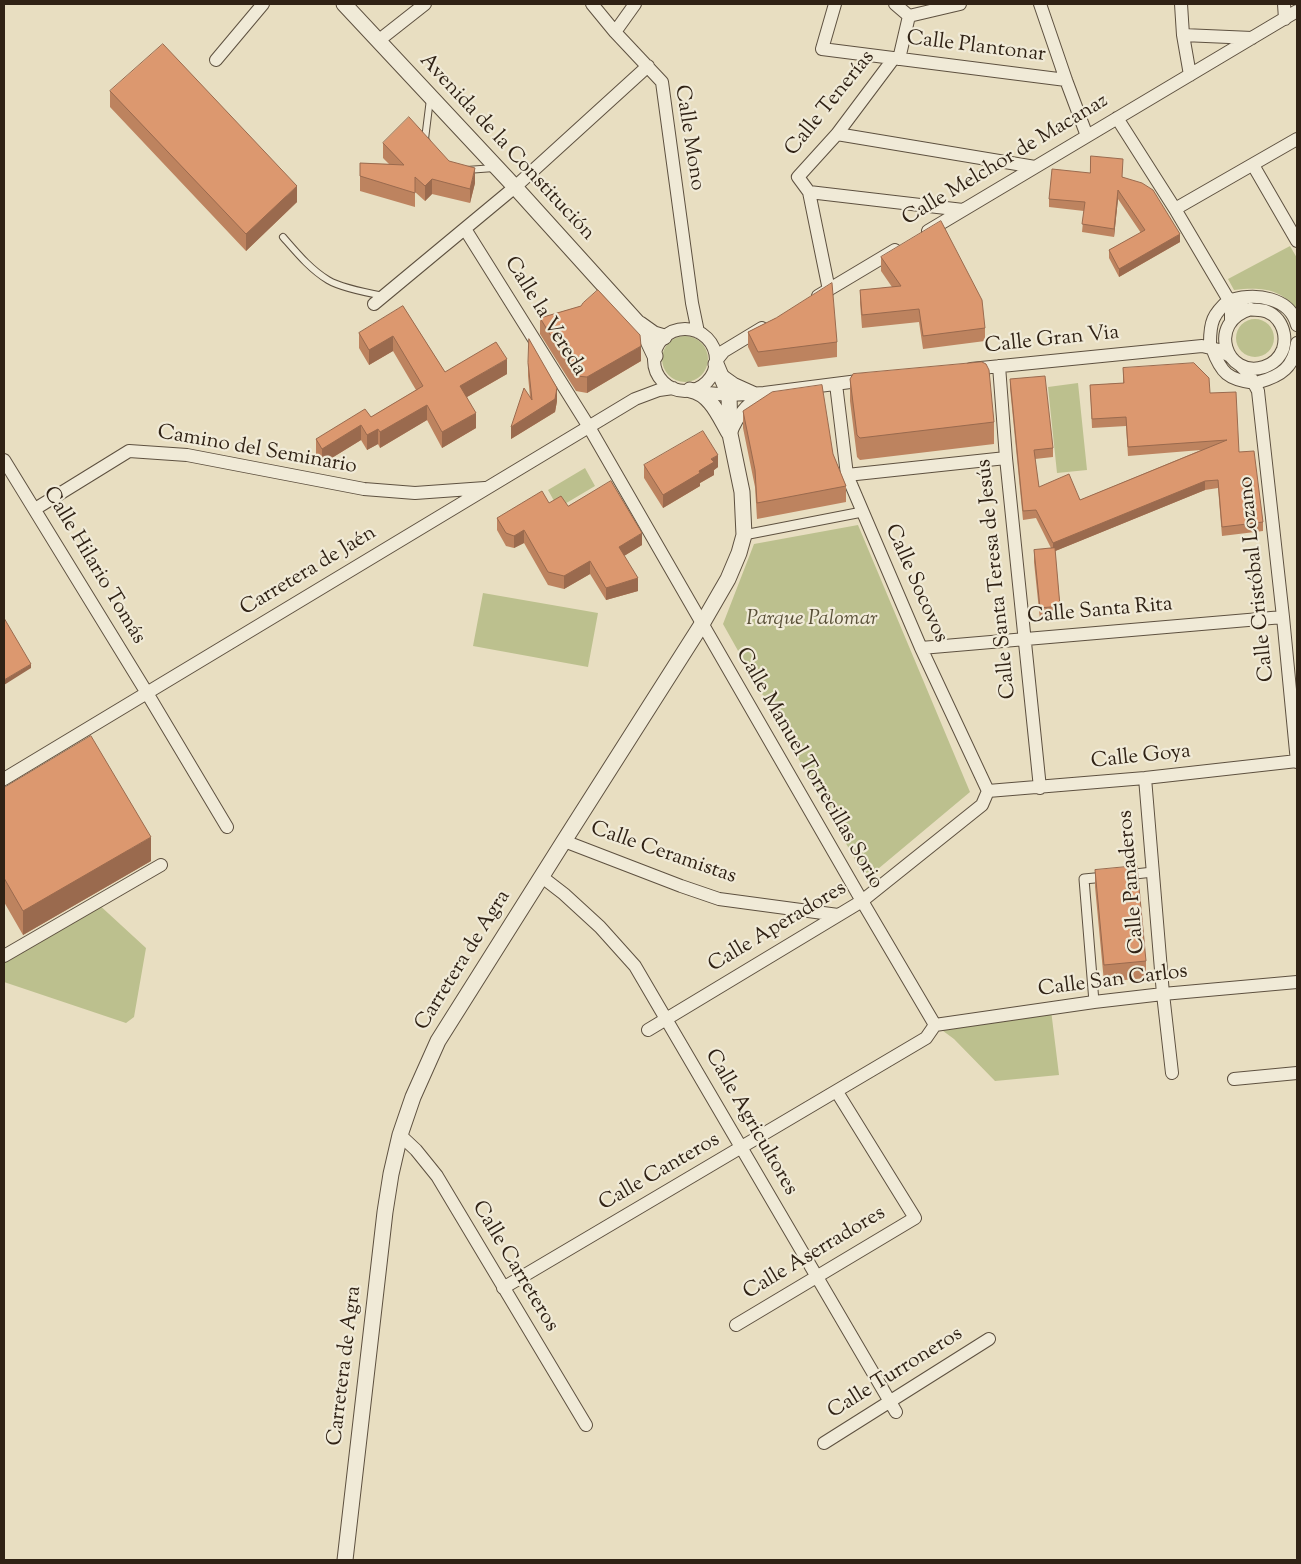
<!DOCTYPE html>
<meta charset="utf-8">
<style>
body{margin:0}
#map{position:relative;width:1301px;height:1564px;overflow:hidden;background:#e8dec1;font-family:"Sorts Mill Goudy",serif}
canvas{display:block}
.frame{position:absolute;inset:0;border:5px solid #302215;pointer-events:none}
</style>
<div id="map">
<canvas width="1301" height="1564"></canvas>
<div class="frame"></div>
</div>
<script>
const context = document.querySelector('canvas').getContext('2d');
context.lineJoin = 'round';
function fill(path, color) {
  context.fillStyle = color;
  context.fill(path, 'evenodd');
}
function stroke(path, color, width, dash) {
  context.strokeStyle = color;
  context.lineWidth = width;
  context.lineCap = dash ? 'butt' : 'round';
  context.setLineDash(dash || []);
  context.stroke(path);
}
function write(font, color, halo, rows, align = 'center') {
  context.font = font + ' "Sorts Mill Goudy",serif';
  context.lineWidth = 4.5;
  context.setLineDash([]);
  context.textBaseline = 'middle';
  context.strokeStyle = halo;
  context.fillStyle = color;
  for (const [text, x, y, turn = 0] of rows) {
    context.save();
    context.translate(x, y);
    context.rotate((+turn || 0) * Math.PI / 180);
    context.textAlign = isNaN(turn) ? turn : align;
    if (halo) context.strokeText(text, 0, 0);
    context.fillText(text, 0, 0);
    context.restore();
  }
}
fill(new Path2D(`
 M1290,246L1297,258V310C1281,288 1260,287 1234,290L1228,279Z
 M1236 338a19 19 0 1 1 38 0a19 19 0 1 1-38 0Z
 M662 359a23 23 0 1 1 46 0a23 23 0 1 1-46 0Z
 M1078,383L1087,470L1057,473L1048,387Z
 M585,468L595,486L558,508L548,490Z
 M858,525L970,792L866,879L723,624L754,544Z
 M483,593L598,613L588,667L473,646Z
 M96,902L146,948L134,1017L126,1023L4,982V956Z
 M1051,1010L1059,1075L995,1081L954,1039L935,1025Z`), '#bcc08e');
const service = new Path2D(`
 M427,142L425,139L430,99
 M467,170L494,168
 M283,237C297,253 310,269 328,280C341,288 368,293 384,296`);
const pedestrian = new Path2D(`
 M744,535L862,512
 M1126,875L1153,872
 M1094,1002L1084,879L1105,877`);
const minor = new Path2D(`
 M592,4L615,32L662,82L692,303L698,332
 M835,4L822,49L1066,80
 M895,4L909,16
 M1040,4L1066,80L1087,136
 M1181,4L1183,35L1190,75
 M1284,4L1285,19
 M909,16L960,4
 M615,32L635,4
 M1183,35L1252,38
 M378,41L425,4
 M899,59L909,16
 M216,60L263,4
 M1117,118L1175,209L1227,297L1231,304V321
 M837,134L1035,167
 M1253,165L1297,241
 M809,192L963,210
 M1175,209L1297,139
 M465,229L589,427L862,901L935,1025
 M928,231L1297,11
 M829,290L809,192L798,177L837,134L894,58
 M818,296L895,250
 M1227,297C1232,300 1237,305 1243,308C1256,312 1267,306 1278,320C1284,328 1286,339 1283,349C1280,357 1273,364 1264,367C1226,379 1206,322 1251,309
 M1231,300C1256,293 1290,297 1297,325
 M374,304L515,187L648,66
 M654 360a31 31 0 1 1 62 0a31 31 0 1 1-62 0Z
 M1210,343C1210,322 1213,314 1229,300
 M1212,348C1221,373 1228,380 1255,383
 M716,361L724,351L762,328
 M1240,365L1249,374L1258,391L1283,617L1297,762
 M999,366L1006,458L1040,788
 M971,369L1202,346L1219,350L1230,356
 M720,374L734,384L754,393
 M1259,382C1281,376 1294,367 1297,343
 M836,384L847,475L921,648L988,791
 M697,392L729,395L764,393L866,380
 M730,434C740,412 744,407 764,393
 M4,460L147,693L227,827
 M847,475L1006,458
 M35,509L129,451L187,455L364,489L415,493L485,488
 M921,648L1283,617
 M1145,778L1163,994L1172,1073
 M4,779L635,399L659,390L673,388
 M988,791L1145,778L1297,761
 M564,841L681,886L719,899L838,915
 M542,877L564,894L600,927L635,966L896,1412
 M4,956L161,865
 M935,1025L1094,1002L1163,994L1297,982
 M648,1030L862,901L982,805L988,791
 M1234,1079L1297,1073
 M400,1135L416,1150L437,1176L586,1425
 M503,1288L926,1038L935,1025
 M736,1325L915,1218L837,1092
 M824,1443L989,1339`);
const tertiary = new Path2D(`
 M344,4L515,187L637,322L647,339L655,356
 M640,324L654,334L664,337
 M690,390C711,394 719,416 729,433
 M345,1560L385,1212L391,1174L400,1135L413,1097L438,1041L564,841L702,624L728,579L739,553L744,535L742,492L730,434L729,395L716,364`);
stroke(service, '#5e5140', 8);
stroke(pedestrian, '#5e5140', 11);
stroke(minor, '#5e5140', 14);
stroke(tertiary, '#5e5140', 17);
stroke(service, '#f0ead7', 6);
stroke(pedestrian, '#f0ead7', 9);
stroke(minor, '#f0ead7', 12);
stroke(tertiary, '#f0ead7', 15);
fill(new Path2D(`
 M110,91L297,202L246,251L110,107Z
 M383,143L449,161L475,183L470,203L432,194L425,201L415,192V207L360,191V163L389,164L383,158Z
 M1090,173L1123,177L1180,242L1119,277L1109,258V250L1141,233L1118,199L1114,237L1082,232L1084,211L1049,207V199Z
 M881,257L985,328V341L923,349L919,322L862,328L860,303V290L892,287L881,271Z
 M403,306L445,372L507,374L467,397L476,428L442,448L427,420L380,448L378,444L367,450L361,440L322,464L316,455V439L371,417L416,390L393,351L369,365L359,348V333Z
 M581,306L641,361L587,393L576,391L540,334V318Z
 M776,318L837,342V357L758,367L748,347V332Z
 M528,363L557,401L555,412L511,439L530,397L528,376Z
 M1123,368L1210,393L1239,452L1263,522V531L1222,536L1218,488L1205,490L1055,551L1060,606V619L1040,620L1034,562V550L1051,548L1036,518L1023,520L1010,388V379L1053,448V457L1035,459L1039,487L1080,500L1201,450L1128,456L1126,426L1092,428L1090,385L1123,383Z
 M850,379L994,422V444L860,460L857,457L850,401Z
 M743,411L833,454L846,486V502L757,519L755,487L743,428Z
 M644,465L718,467L714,470V475L700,483V486L663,508L644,478Z
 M549,503L568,506L642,545L624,556L638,591L606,600L590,574L564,589L548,585L524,543L514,548L506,546L497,530V518Z
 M4,788L151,861L23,935L4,902Z
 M1095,870L1146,961V978L1104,982L1095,887Z`), '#bd835f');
fill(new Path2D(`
 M475,168V183L470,203V189Z
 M432,179V194L425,201V186Z
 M297,186V202L246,251V234Z
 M1118,190V199L1114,237V229Z
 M1180,234V242L1119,277V269Z
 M393,336V351L369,365V350Z
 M641,346V361L587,393V377Z
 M507,359V374L460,401V386Z
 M557,388V401L555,412L511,439V427Z
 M427,405V420L380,448V432Z
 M476,413V428L442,448V432Z
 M361,425V440L322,464V449Z
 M378,429V444L367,450V435Z
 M718,455V467L714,470V475L700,483V486L663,508V495L699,471L711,459Z
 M1205,481V490L1053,552V543Z
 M524,530V543L514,548V536Z
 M642,533V545L619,559V547Z
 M590,561V574L564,589V576Z
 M638,578V591L606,600V588Z
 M31,664V668L4,685V680Z
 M151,837V861L23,935V911Z`), '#9a6a4e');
const building = new Path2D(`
 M163,44L297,186L246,234L110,91Z
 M409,117L449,161L475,168L470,189L432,179L425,186L415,177V193L360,176V163L404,165L383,143Z
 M1091,156L1123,159L1122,177L1142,183L1153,190L1180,234L1119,269L1109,250L1145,230L1118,190L1114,229L1082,224L1085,202L1049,199L1052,169L1090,173Z
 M941,221L982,300L985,328L923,336L919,309L862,315L860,290L901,286L881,257Z
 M832,283L837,342L758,352L748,332L776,318Z
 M598,290L640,335L641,346L587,377L576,376L540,318L581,306L583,303Z
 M403,306L445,372L496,342L507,359L460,386L476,413L442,432L427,405L380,432L378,429L367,435L361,425L322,449L316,439L365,409L371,417L423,386L393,336L369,350L359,333Z
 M529,339L557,388L555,399L511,427L524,388L532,400L528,363Z
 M982,362L986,364L989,370L994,422L860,438L857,435L850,379L853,374Z
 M1194,363L1209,378L1210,393L1236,392L1239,452L1254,451L1263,522L1222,527L1218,480L1205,481L1053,543L1036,510L1023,511L1010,379L1045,376L1053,448L1034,450L1039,487L1069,474L1080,500L1227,440L1128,447L1126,417L1092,419L1090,385L1124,383L1123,368Z
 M822,385L833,454L846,486L757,503L755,470L743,411L772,392Z
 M703,431L718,455L711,459L714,462L699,471L700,473L663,495L644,465Z
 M611,481L642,533L619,547L638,578L606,588L590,561L564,576L548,572L524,530L514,536L506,533L497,518L542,491L549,503L561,496L568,506Z
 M1055,548L1060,606L1040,608L1034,550Z
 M4,618L31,664L4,680Z
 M91,736L151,837L23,911L4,878V788Z
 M1137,866L1146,961L1104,965L1095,870Z`);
fill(building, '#dc986f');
stroke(building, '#9a6a4e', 1);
write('21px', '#302215', '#f0ead7', [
 ["Calle Plantonar",976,48,7],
 ["Calle Tenerías",831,104,-51],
 ["Calle Mono",688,138,81],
 ["Avenida de la Constitución",506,148,47],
 ["Calle Melchor de Macanaz",1006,161,-31],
 ["Calle la Vereda",544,317,58],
 ["Calle Gran Via",1052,341,-6],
 ["Camino del Seminario",257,451,10],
 ["Calle Hilario Tomás",93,566,59],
 ["Carretera de Jaén",309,572,-31],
 ["Calle Santa Teresa de Jesús",998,579,-96],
 ["Calle Cristóbal Lozano",1258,579,-96],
 ["Calle Socovos",915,584,66],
 ["Calle Santa Rita",1100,612,-5],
 ["Calle Goya",1141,758,-6],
 ["Calle Manuel Torrecillas Sorio",808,769,60],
 ["Calle Ceramistas",663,854,19],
 ["Calle Panaderos",1133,882,-95],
 ["Calle Aperadores",778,928,-31],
 ["Carretera de Agra",464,961,-58],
 ["Calle San Carlos",1113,982,-7],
 ["Calle Agricultores",750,1123,60],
 ["Calle Canteros",660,1173,-30],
 ["Calle Aserradores",815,1254,-31],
 ["Calle Carreteros",514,1267,59],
 ["Carretera de Agra",346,1366,-83],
 ["Calle Turroneros",896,1374,-32]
]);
write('italic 21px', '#5a5139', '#f0ead7', [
 ["Parque Palomar",812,620]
]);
</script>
